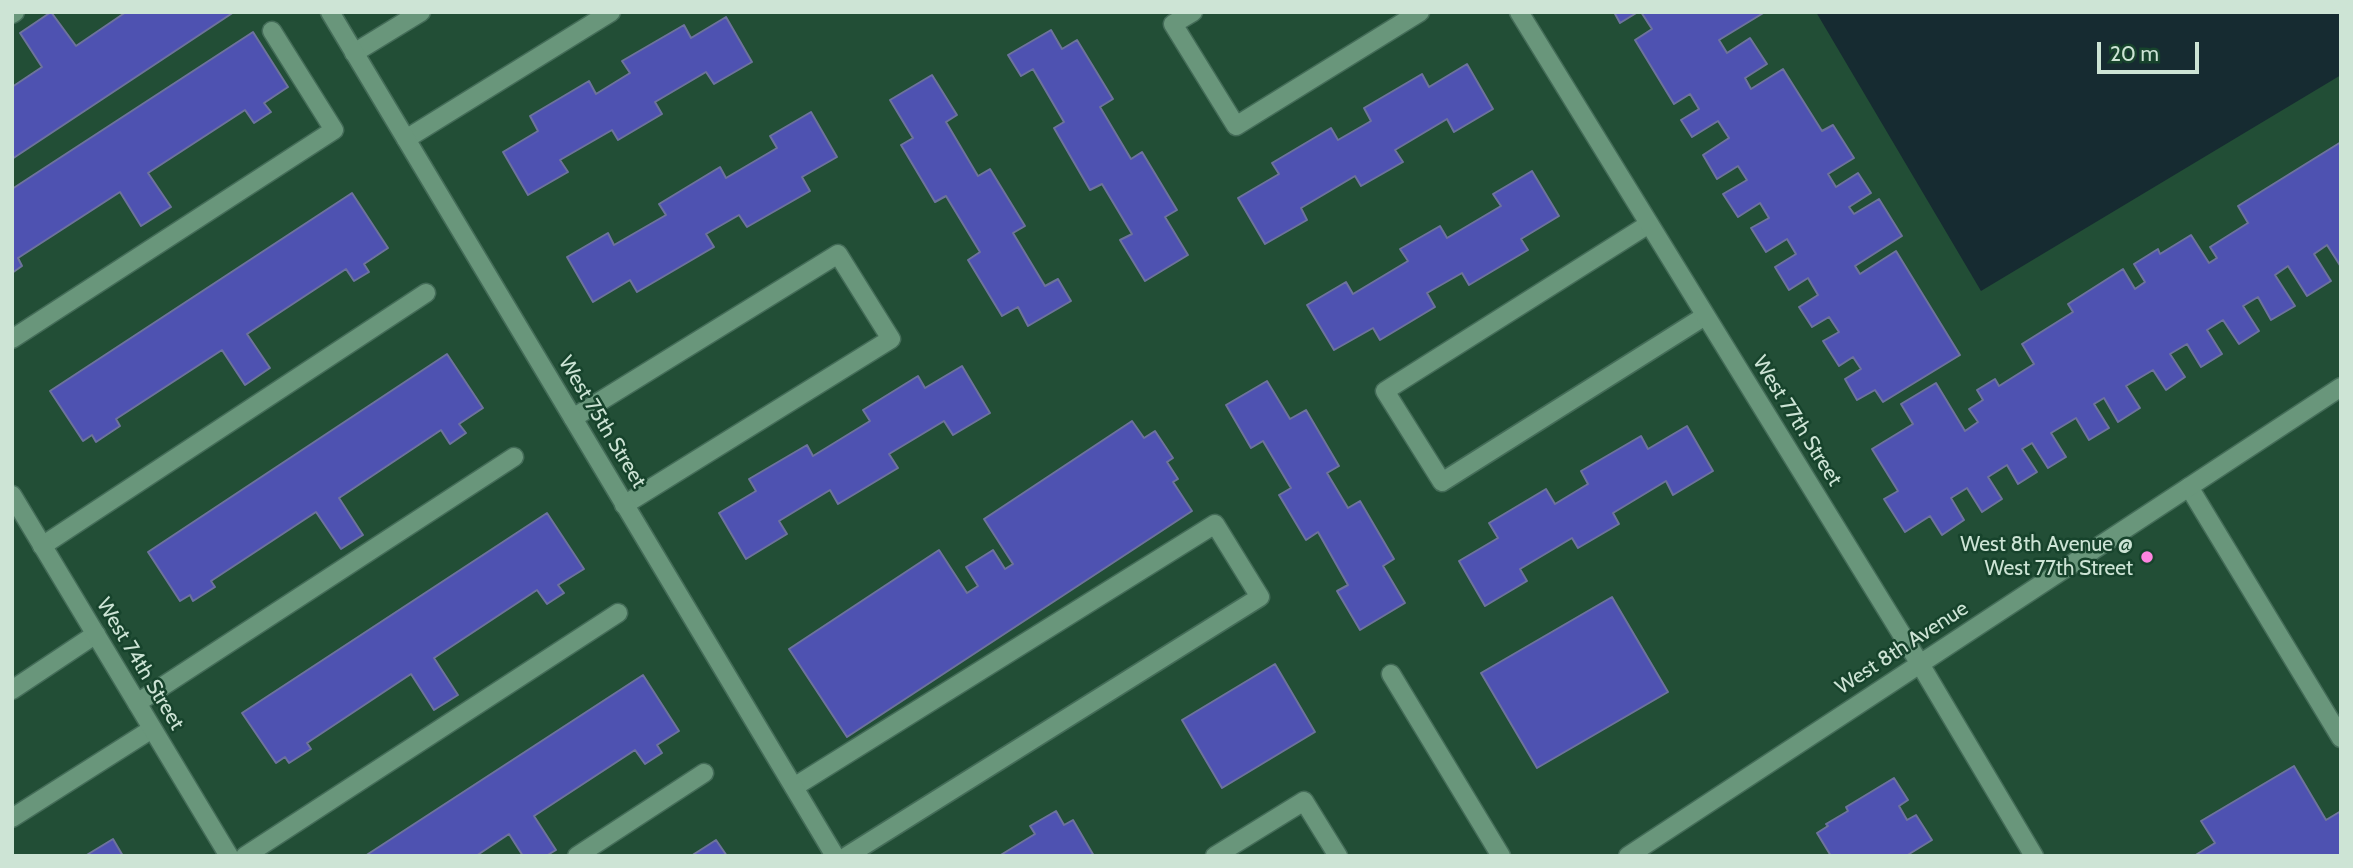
<!DOCTYPE html>
<style>
body{margin:0}
#map{position:relative;width:2353px;height:868px;overflow:hidden;background:#224e36;font-family:Cabin,sans-serif}
canvas{display:block}
.frame{position:absolute;inset:0;border:14px solid #cde4d5;pointer-events:none}
.scale{position:absolute;left:2097px;top:42px;width:102px;height:32px;box-sizing:border-box;border:4px solid #cde4d5;border-top:0;padding-left:9px;font-size:21px;line-height:24px;white-space:nowrap;color:#cde4d5;-webkit-text-stroke:5px #17432c;paint-order:stroke}
</style>
<div id="map">
<canvas width="2353" height="868"></canvas>
<div class="frame"></div>
<div class="scale">20 m</div>
</div>
<script>
const context = document.querySelector('canvas').getContext('2d');
context.lineJoin = 'round';
function fill(path, color) {
  context.fillStyle = color;
  context.fill(path, 'evenodd');
}
function stroke(path, color, width, dash) {
  context.strokeStyle = color;
  context.lineWidth = width;
  context.lineCap = dash ? 'butt' : 'round';
  context.setLineDash(dash || []);
  context.stroke(path);
}
function write(font, color, halo, rows, align = 'center') {
  context.font = font + ' Cabin,sans-serif';
  context.lineWidth = 5;
  context.setLineDash([]);
  context.textBaseline = 'middle';
  context.strokeStyle = halo;
  context.fillStyle = color;
  for (const [text, x, y, turn = 0] of rows) {
    context.save();
    context.translate(x, y);
    context.rotate((+turn || 0) * Math.PI / 180);
    context.textAlign = isNaN(turn) ? turn : align;
    if (halo) context.strokeText(text, 0, 0);
    context.fillText(text, 0, 0);
    context.restore();
  }
}
fill(new Path2D(`
 M1816,12H2341V75L1981,291Z`), '#162b31');
const building = new Path2D(`
 M51,12L76,46L126,12H234L12,159V87L42,67L20,33Z
 M1614,12H1638L1620,23Z
 M1641,12H1765L1719,40L1727,53L1750,38L1767,64L1745,78L1751,89L1783,69L1822,131L1833,125L1854,158L1828,174L1836,187L1858,173L1871,193L1849,207L1854,214L1879,199L1902,236L1855,266L1860,274L1896,251L1960,355L1883,402L1875,390L1857,400L1845,379L1861,369L1853,357L1839,366L1823,341L1839,332L1829,317L1812,327L1799,307L1818,295L1808,278L1789,290L1775,267L1796,254L1787,239L1766,252L1751,228L1769,218L1760,203L1738,217L1723,194L1747,180L1738,166L1717,179L1703,155L1729,138L1718,121L1692,137L1681,120L1699,109L1690,94L1674,104L1635,40L1652,29Z
 M726,17L752,62L714,84L706,72L655,102L662,114L618,140L612,130L560,160L568,172L528,195L503,152L538,131L530,116L589,81L596,94L630,73L622,61L684,25L691,38Z
 M1051,30L1062,49L1077,40L1113,99L1100,107L1131,159L1142,152L1177,210L1165,217L1188,255L1145,281L1120,240L1132,234L1102,184L1090,190L1054,128L1064,122L1033,69L1021,76L1008,55Z
 M253,32L288,87L264,103L271,112L254,123L245,110L148,173L171,207L141,226L120,192L18,258L22,266L12,273V189Z
 M1467,64L1493,109L1454,132L1447,119L1395,150L1403,162L1361,186L1355,176L1301,208L1307,220L1265,244L1238,198L1279,174L1272,163L1331,128L1338,140L1371,121L1364,108L1422,74L1429,87Z
 M932,75L957,115L946,122L978,176L990,169L1025,226L1013,233L1045,286L1058,279L1071,301L1028,326L1018,307L1002,316L968,260L980,252L946,196L935,202L901,145L913,138L890,100Z
 M811,112L837,157L802,177L810,191L747,227L739,215L706,234L714,247L637,292L630,280L593,302L567,257L608,233L614,245L666,215L659,204L720,167L726,178L777,148L770,136Z
 M2341,142V267L2327,245L2314,254L2331,281L2307,296L2288,266L2275,275L2295,306L2271,320L2258,297L2243,306L2259,331L2239,344L2223,320L2207,330L2222,354L2201,367L2187,344L2170,354L2185,377L2166,390L2153,370L2126,386L2140,408L2118,422L2104,398L2094,404L2109,428L2089,440L2076,418L2051,433L2066,457L2048,468L2032,443L2022,449L2037,472L2018,484L2007,465L1988,477L2002,499L1982,512L1967,488L1951,498L1964,520L1942,535L1930,516L1905,532L1884,499L1898,491L1872,449L1913,424L1901,404L1936,383L1965,431L1978,422L1969,409L1983,400L1977,390L1995,379L1999,386L2034,364L2022,344L2073,312L2068,304L2123,269L2135,289L2145,282L2134,264L2158,249L2160,254L2191,235L2209,263L2217,258L2210,247L2248,223L2238,206Z
 M1532,171L1559,216L1521,239L1528,250L1469,285L1462,273L1427,293L1435,307L1380,340L1373,328L1334,350L1307,305L1346,282L1353,294L1408,261L1400,249L1440,226L1447,238L1501,206L1493,194Z
 M352,193L388,248L364,264L369,272L354,281L346,269L247,334L270,368L245,385L222,350L116,419L120,426L96,442L92,435L83,441L50,391Z
 M447,354L483,408L459,424L466,433L450,444L441,430L339,498L363,535L341,549L316,512L211,581L215,587L193,601L190,595L180,601L148,552Z
 M962,366L990,413L953,435L944,421L889,454L898,468L838,504L830,490L779,521L787,534L746,559L719,513L756,491L749,479L807,445L813,456L870,421L863,410L918,376L925,388Z
 M1267,381L1290,419L1306,410L1339,466L1327,473L1348,508L1360,501L1394,559L1383,566L1405,603L1360,630L1337,591L1348,585L1318,532L1306,540L1279,495L1291,488L1263,441L1251,448L1226,405Z
 M1132,421L1144,438L1155,431L1173,458L1167,462L1178,479L1173,482L1192,511L847,737L789,649L939,550L967,593L978,586L966,567L993,550L1005,569L1013,564L984,519Z
 M1687,426L1713,471L1673,495L1666,481L1613,513L1619,524L1578,548L1572,538L1520,569L1527,581L1485,606L1459,561L1498,538L1489,523L1546,489L1555,504L1588,484L1581,471L1641,436L1648,449Z
 M547,513L584,569L558,585L564,593L547,604L537,590L434,658L458,695L434,710L411,674L307,743L311,749L289,763L285,757L276,763L242,713Z
 M1612,597L1668,692L1537,768L1481,673Z
 M1275,664L1315,732L1222,788L1182,720Z
 M643,675L679,731L657,745L662,753L645,764L635,750L534,816L556,850L546,856H523L509,834L476,856H365Z
 M2294,766L2326,820L2341,811V856H2194L2215,843L2201,821Z
 M1894,778L1908,800L1899,806L1907,820L1916,815L1932,840L1906,856H1831L1817,833L1828,826L1826,824L1848,811L1846,807Z
 M1056,811L1064,825L1073,820L1094,856H999L1035,834L1030,826Z
 M113,839L123,856H85Z
 M716,840L727,856H691Z`);
fill(building, '#4e52b1');
stroke(building, '#6d739c', 2);
const lane = new Path2D(`
 M1193,12L1173,24L1236,126L1420,12
 M12,14L15,12
 M354,53L421,12
 M406,139L611,12
 M1649,224L1385,391L1442,482L1705,316
 M12,339L334,130L272,31
 M573,418L838,254L891,339L624,505
 M2189,487L2341,738
 M42,546L426,293
 M1391,674L1501,856
 M12,690L96,634
 M137,703L514,457
 M794,787L1215,524L1260,597L847,856
 M12,818L152,729
 M245,856L618,613
 M577,856L704,773
 M1215,856L1304,801L1338,856`);
const street = new Path2D(`
 M330,12L835,856
 M12,495L229,856`);
const secondary = new Path2D(`
 M1519,12L1920,664L2034,856
 M1628,856L2341,387`);
stroke(lane, '#446c58', 21);
stroke(street, '#446c58', 21);
stroke(secondary, '#446c58', 21);
stroke(lane, '#69967b', 18);
stroke(street, '#69967b', 18);
stroke(secondary, '#69967b', 18);
for (const [x, y, r, color] of [
 [2147,557,7,"#fe85e0"]
]) {
  const dot = new Path2D();
  dot.arc(x, y, r, 0, 2 * Math.PI);
  context.fillStyle = color;
  context.fill(dot);
  stroke(dot, '#17432c', 2.5);
}
write('21px', '#cde4d5', '#17432c', [
 ["West 77th Street",1797,421,58],
 ["West 75th Street",602,422,59],
 ["West 8th Avenue",1902,648,-33],
 ["West 74th Street",140,664,59]
]);
write('21px', '#cde4d5', '#17432c', [
 ["West 8th Avenue @",2133,545],
 ["West 77th Street",2133,569]
], 'right');
</script>
